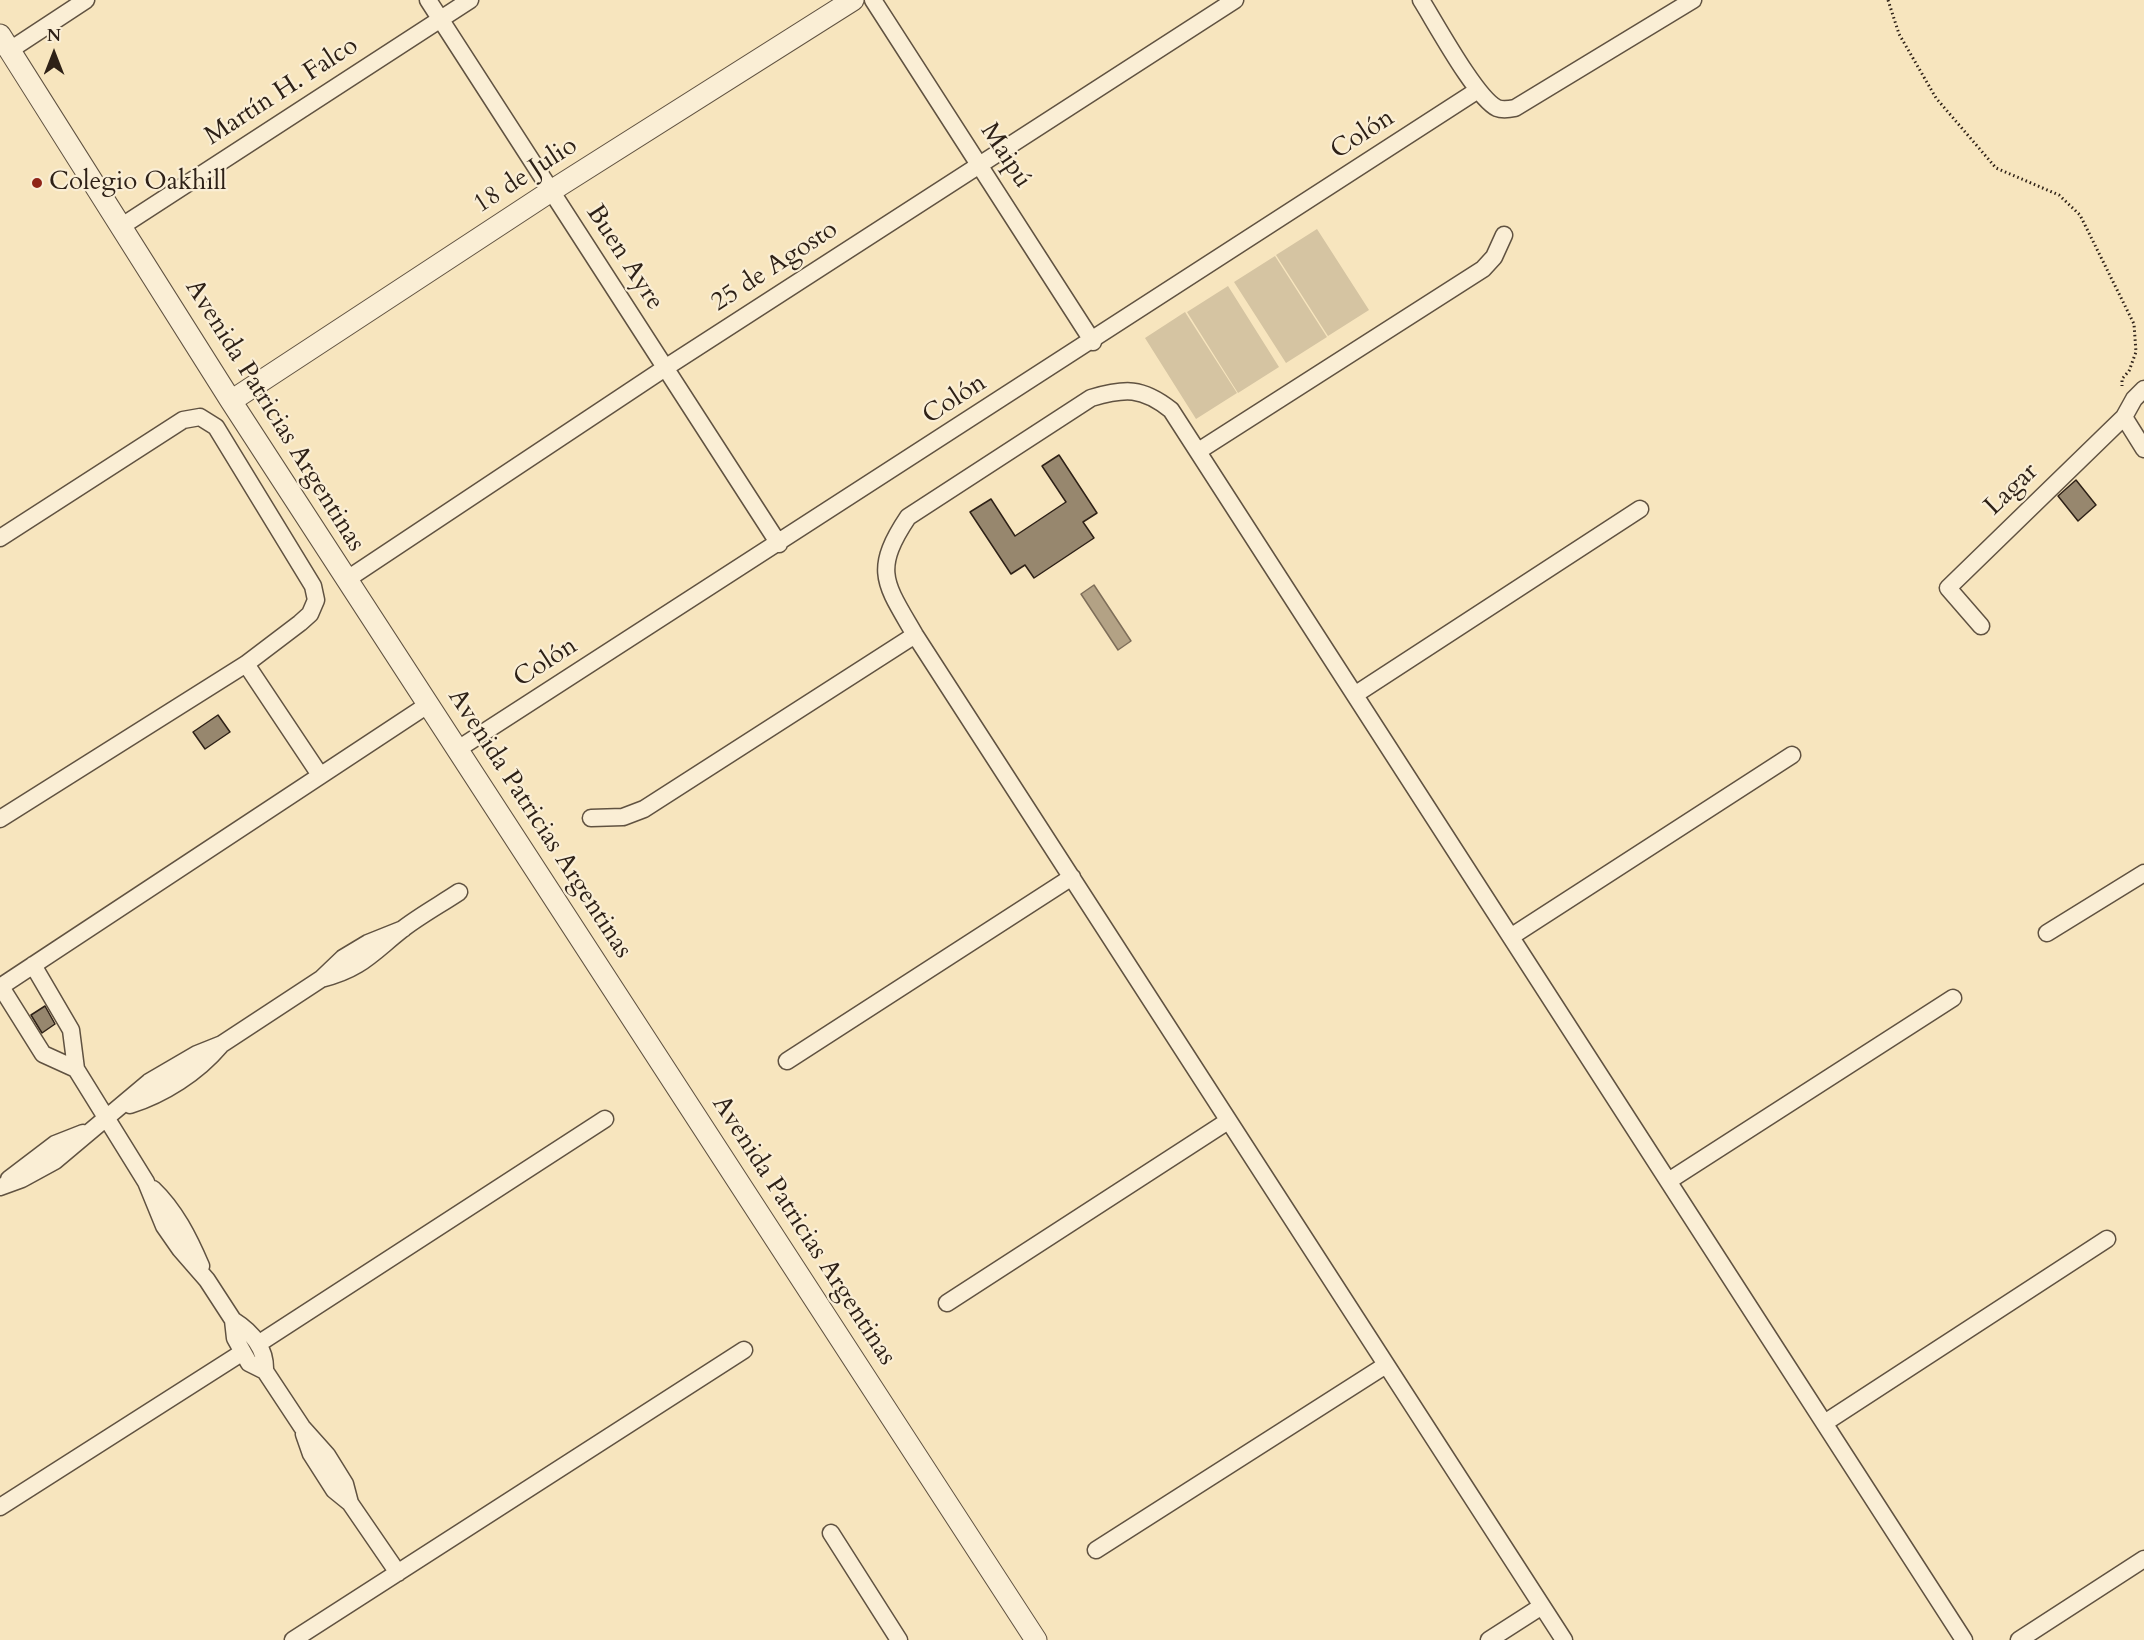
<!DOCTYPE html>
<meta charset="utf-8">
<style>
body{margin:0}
#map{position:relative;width:2144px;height:1640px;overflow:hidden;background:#f7e5be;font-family:Cardo,serif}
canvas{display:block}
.north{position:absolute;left:24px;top:24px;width:60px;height:60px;-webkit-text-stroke:4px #faeed5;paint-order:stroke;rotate:0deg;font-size:16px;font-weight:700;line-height:24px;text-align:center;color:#2e2117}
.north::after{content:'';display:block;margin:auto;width:21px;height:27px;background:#2e2117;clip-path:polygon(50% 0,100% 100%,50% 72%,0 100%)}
</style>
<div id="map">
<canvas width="2144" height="1640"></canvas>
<div class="north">N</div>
</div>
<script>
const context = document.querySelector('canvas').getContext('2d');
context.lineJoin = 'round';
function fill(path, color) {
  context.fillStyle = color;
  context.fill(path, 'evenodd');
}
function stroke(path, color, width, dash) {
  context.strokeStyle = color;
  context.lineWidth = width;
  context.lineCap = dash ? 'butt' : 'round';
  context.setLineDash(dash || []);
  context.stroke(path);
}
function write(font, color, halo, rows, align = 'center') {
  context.font = font + ' Cardo,serif';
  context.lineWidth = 4.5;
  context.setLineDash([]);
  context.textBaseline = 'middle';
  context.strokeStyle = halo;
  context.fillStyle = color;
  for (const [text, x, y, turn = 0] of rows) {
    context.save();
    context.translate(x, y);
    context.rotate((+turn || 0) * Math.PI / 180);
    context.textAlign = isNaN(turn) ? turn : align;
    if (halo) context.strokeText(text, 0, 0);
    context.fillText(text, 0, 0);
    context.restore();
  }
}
fill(new Path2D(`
 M1317,229L1369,310L1328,336L1276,255Z
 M1275,256L1327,337L1286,363L1234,282Z
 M1228,286L1279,367L1238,393L1187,312Z
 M1185,312L1237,393L1196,419L1145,338Z`), '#d5c4a2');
const water = new Path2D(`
 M1094,585L1131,641L1118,650L1081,594Z`);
fill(water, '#b3a285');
stroke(water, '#7e6e59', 1.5);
const building = new Path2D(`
 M1059,455L1097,513L1083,522L1094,538L1034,578L1025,565L1011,574L970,512L991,499L1015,536L1066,502L1042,466Z
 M2076,480L2096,505L2078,521L2058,496Z
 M218,715L230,732L205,749L193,732Z
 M45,1006L55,1024L42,1033L31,1015Z`);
fill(building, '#97876e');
stroke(building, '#2e2117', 1.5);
const minor = new Path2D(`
 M428,0L779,544
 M873,0L1093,342
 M1421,0C1435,22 1476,98 1497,108C1502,110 1510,109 1515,108L1693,0
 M10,50L86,0
 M122,226L470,0
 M2124,417L2144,449
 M1200,450L1483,269L1494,257L1504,235
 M0,538L183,420L200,417L216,427L313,586L316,600L310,614L300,623L246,664L0,819
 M346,580L665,368L1235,0
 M1981,626L1948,588L2124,417L2134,399L2144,389
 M246,664L320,775
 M1356,694L1640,509
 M458,749L1478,90
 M591,818L623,817L644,809L915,635
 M2047,933L2144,873
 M1512,936L1792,755
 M33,965L71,1030L76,1069L146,1182L164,1226L180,1249L207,1280L233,1320
 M321,979C362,969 373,952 404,928C421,915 441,904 459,892
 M0,987L429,704
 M1,987L43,1054L76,1069
 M787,1061L1072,877
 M130,1105C164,1094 197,1073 220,1046
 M9,1179L55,1144L83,1133
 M1670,1180L1953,998
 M0,1187L22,1179L55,1161L149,1082L197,1054L222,1044L321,979L343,958L368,943L403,929
 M153,1189C175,1210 189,1238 201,1266
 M947,1303L1228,1121
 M258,1344L605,1119
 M265,1371C266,1348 252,1332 233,1320L235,1338L249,1363L265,1371L302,1427L327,1455L345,1484L350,1503
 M1826,1422L2107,1239
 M304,1434L311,1454L334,1490L350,1503L398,1573
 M0,1507L243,1352
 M831,1533L899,1640
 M1096,1550L1386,1365
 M293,1640L744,1350
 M1489,1640L1542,1606
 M1564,1640L915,635C885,583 872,571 908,517L1091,398C1125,388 1142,387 1171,410L1964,1640
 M2019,1640L2144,1559`);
const tertiary = new Path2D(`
 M0,35L231,401L1036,1640
 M231,401L551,191L853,0`);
stroke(minor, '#605241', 19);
stroke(tertiary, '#605241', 23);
stroke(new Path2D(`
 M1888,0L1899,34L1936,98L1996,168L2059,195L2080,215L2134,324L2136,352L2129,371L2122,379V386`), '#2e2117', 3, [1.5, 3]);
stroke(minor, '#faeed5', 16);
stroke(tertiary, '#faeed5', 21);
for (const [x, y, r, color] of [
 [37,183,6,"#8f2418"]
]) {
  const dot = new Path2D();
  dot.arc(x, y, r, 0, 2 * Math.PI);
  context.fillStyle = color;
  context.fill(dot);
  stroke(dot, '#faeed5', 2);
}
write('26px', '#2e2117', '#faeed5', [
 ["Martín H. Falco",282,92,-33],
 ["Colón",1363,135,-33],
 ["Maipú",1005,156,57],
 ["18 de Julio",526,176,-33],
 ["Buen Ayre",624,258,57],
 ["25 de Agosto",775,267,-33],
 ["Colón",955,400,-33],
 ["Avenida Patricias Argentinas",274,416,58],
 ["Lagar",2012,490,-44],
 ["Colón",546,663,-33],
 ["Avenida Patricias Argentinas",539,824,57],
 ["Avenida Patricias Argentinas",803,1231,57]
]);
write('26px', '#2e2117', '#faeed5', [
 ["Colegio Oakhill",49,183]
], 'left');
</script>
